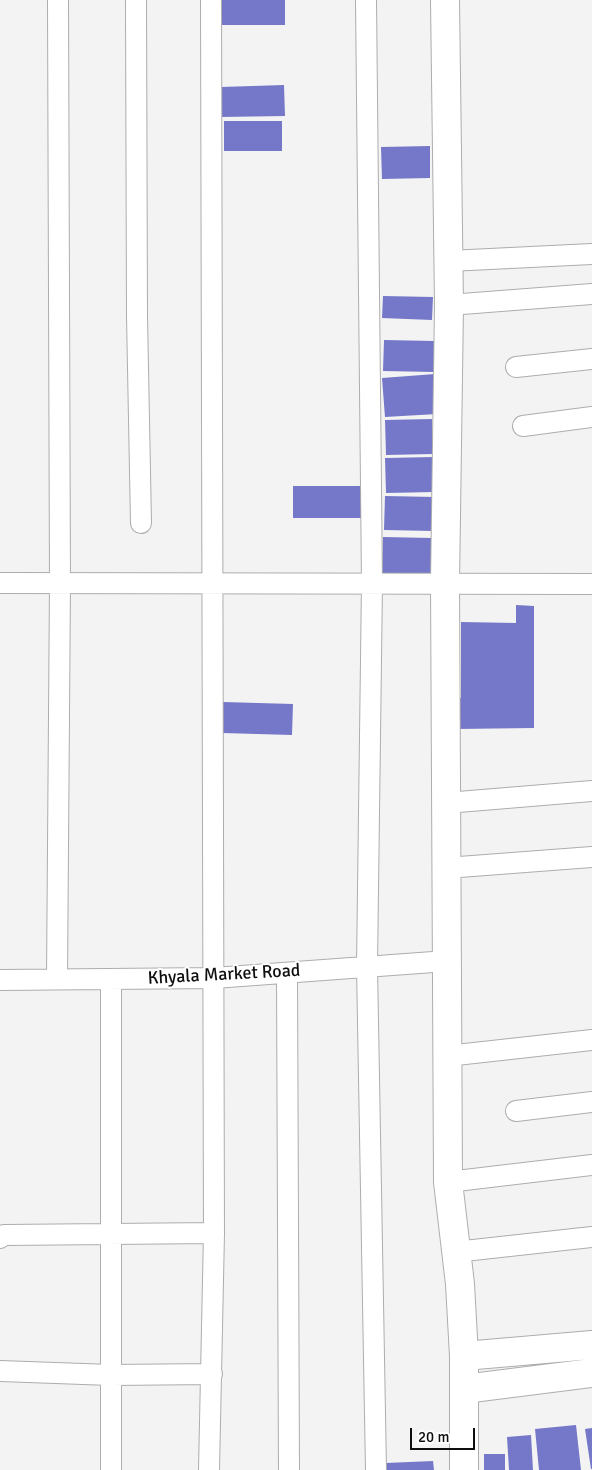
<!DOCTYPE html>
<style>
body{margin:0}
#map{position:relative;width:592px;height:1470px;overflow:hidden;background:#f3f3f4;font-family:Signika,sans-serif}
canvas{display:block}
.scale{position:absolute;left:410px;top:1428px;width:65px;height:22px;box-sizing:border-box;border:2px solid #0e0e0e;border-top:0;padding-left:6px;font-size:15px;line-height:18px;white-space:nowrap;color:#0e0e0e;-webkit-text-stroke:4px #fff;paint-order:stroke}
</style>
<div id="map">
<canvas width="592" height="1470"></canvas>
<div class="scale">20 m</div>
</div>
<script>
const context = document.querySelector('canvas').getContext('2d');
context.lineJoin = 'round';
function fill(path, color) {
  context.fillStyle = color;
  context.fill(path, 'evenodd');
}
function stroke(path, color, width, dash) {
  context.strokeStyle = color;
  context.lineWidth = width;
  context.lineCap = dash ? 'butt' : 'round';
  context.setLineDash(dash || []);
  context.stroke(path);
}
function write(font, color, halo, rows, align = 'center') {
  context.font = font + ' Signika,sans-serif';
  context.lineWidth = 4;
  context.setLineDash([]);
  context.textBaseline = 'middle';
  context.strokeStyle = halo;
  context.fillStyle = color;
  for (const [text, x, y, turn = 0] of rows) {
    context.save();
    context.translate(x, y);
    context.rotate((+turn || 0) * Math.PI / 180);
    context.textAlign = isNaN(turn) ? turn : align;
    if (halo) context.strokeText(text, 0, 0);
    context.fillText(text, 0, 0);
    context.restore();
  }
}
fill(new Path2D(`
 M219,0H285V25H220Z
 M284,85L285,116L221,117V87Z
 M224,121H282V151H224Z
 M430,146V178L382,179L381,147Z
 M383,296L433,297L432,320L382,318Z
 M384,340L434,341V372L383,371Z
 M435,374L437,414L385,417L382,378Z
 M432,419L433,454L386,455L385,420Z
 M434,457V492L386,493L385,458Z
 M293,486H367L368,518H293Z
 M385,496L435,497L434,531L384,530Z
 M383,537L432,538L431,576L382,575Z
 M516,605L534,606V728L456,729V698H461V622L516,623Z
 M223,702L293,704L292,735L222,733Z
 M576,1425L581,1470H539L535,1429Z
 M592,1428V1469H591L585,1429Z
 M531,1435L533,1470H509L507,1437Z
 M484,1454H505V1470H484Z
 M433,1461L434,1470H387L386,1463Z`), '#7577c8');
const street = new Path2D(`
 M136,0L137,316L141,523
 M366,0L372,583L367,966L376,1470
 M449,261L592,254
 M449,305L592,294
 M516,367L592,359
 M523,426L592,417
 M0,583L592,584
 M446,803L592,791
 M446,868L592,857
 M287,973L289,1470
 M57,979L60,583L58,0
 M0,980L214,978L447,961
 M447,1056L592,1040
 M516,1111L592,1102
 M448,1182L592,1165
 M0,1238L4,1235L214,1233
 M455,1252L592,1237
 M0,1371L111,1375L212,1374
 M111,1470V979
 M209,1470L214,1233L211,0`);
const secondary = new Path2D(`
 M445,0L449,305L445,583L448,1182L460,1284L464,1356V1470
 M464,1356L592,1345
 M464,1389L592,1373`);
stroke(street, '#adadae', 22);
stroke(secondary, '#adadae', 30);
stroke(street, '#fff', 20);
stroke(secondary, '#fff', 28);
write('18px', '#0e0e0e', '#fff', [
 ["Khyala Market Road",224,975,-3]
]);
</script>
